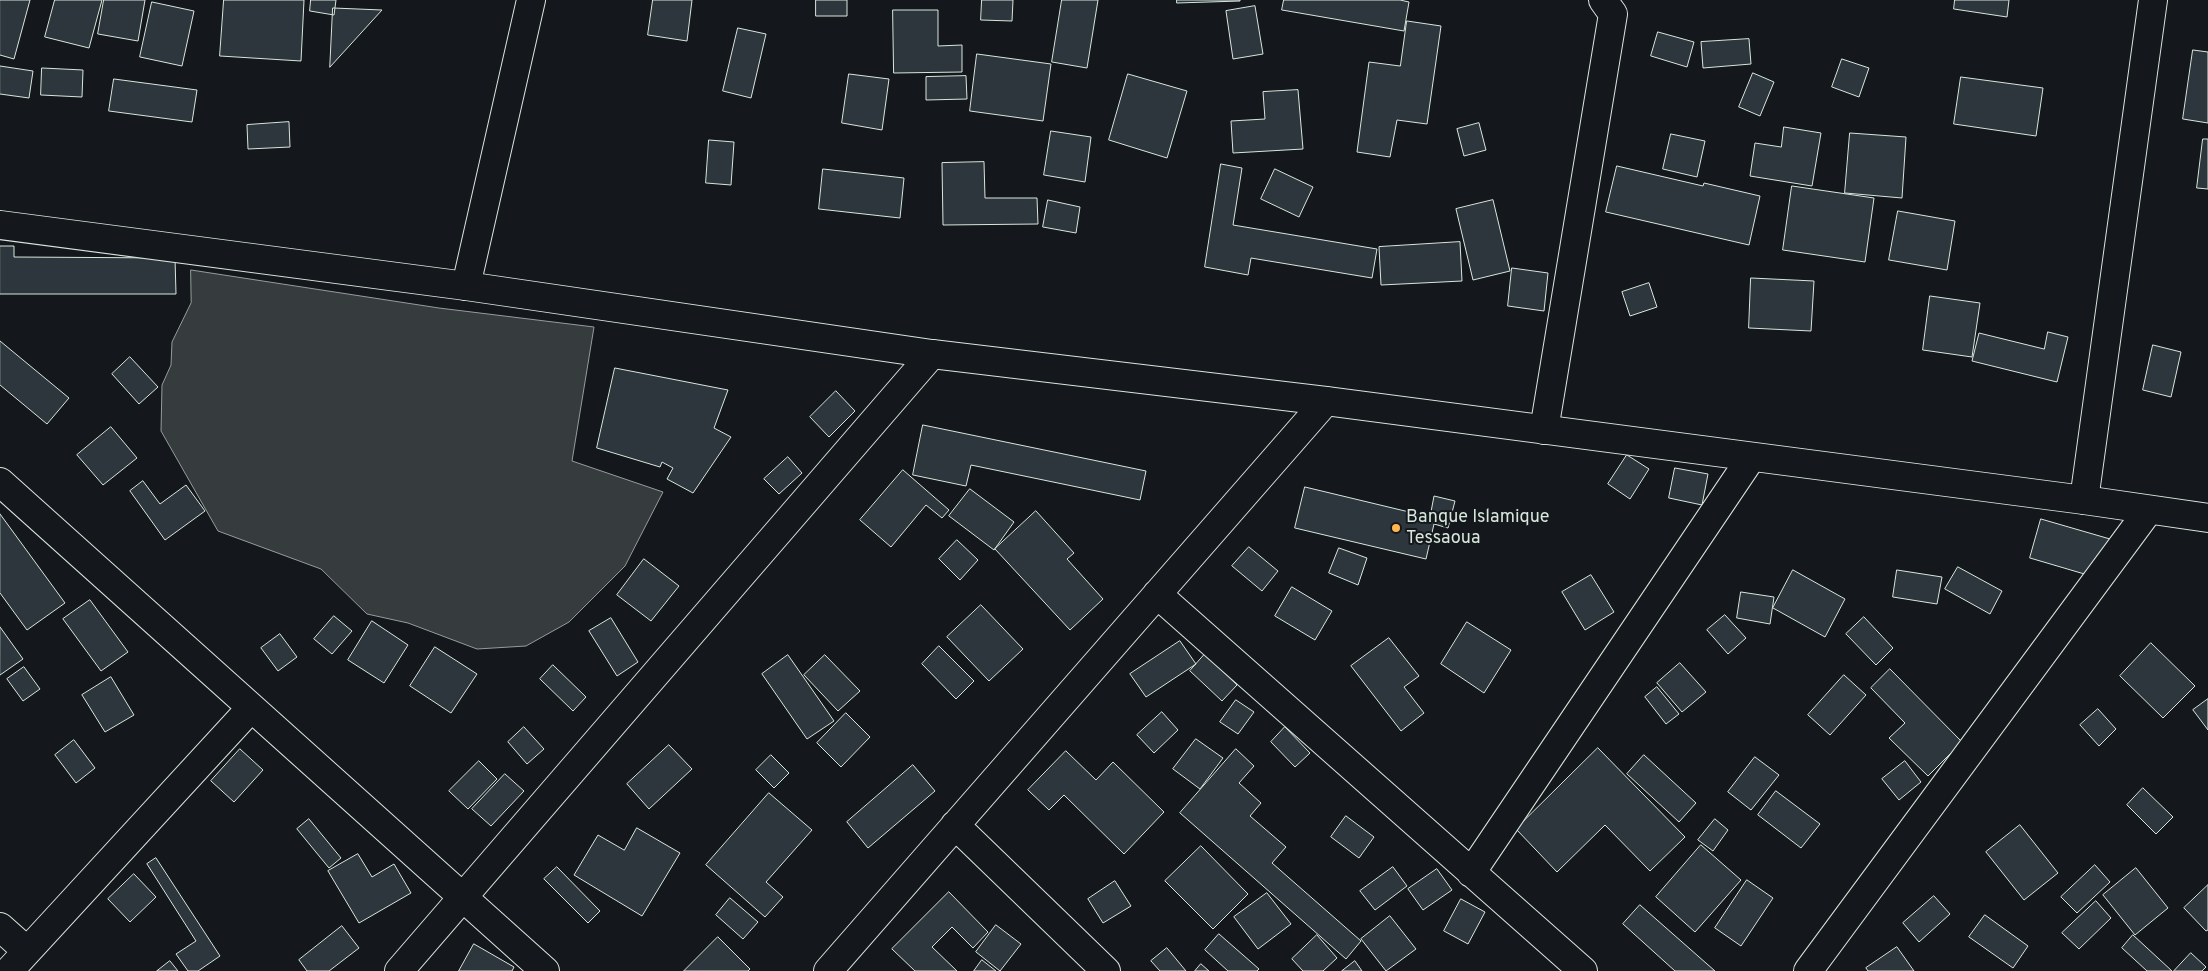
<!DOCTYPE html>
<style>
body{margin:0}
canvas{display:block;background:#14181c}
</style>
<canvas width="2208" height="971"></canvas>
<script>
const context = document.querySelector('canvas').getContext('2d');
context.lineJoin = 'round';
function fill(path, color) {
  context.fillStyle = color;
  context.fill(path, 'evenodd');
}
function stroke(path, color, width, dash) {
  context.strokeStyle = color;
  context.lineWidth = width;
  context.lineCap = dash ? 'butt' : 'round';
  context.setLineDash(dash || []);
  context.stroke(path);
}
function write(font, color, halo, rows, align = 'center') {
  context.font = font + ' Overpass,sans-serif';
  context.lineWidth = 4;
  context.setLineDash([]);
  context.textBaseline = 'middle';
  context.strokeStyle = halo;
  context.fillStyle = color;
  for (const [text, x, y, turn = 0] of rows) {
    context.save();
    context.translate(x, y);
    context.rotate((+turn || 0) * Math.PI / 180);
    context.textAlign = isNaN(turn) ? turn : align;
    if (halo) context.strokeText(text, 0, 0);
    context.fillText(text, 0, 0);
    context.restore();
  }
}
const water = new Path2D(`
 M191,270L439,308L594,327L572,461L663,492L625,566L569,622L526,646L477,649L408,623L367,614L321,569L218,531L161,431L162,385L171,365L172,342L191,303Z`);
fill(water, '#363b3e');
stroke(water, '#939e99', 1);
const building = new Path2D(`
 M0,0H30L14,59L0,55Z
 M55,0H102L89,48L45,37Z
 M104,0H145L138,41L98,34Z
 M224,0H304L301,61L220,56Z
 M311,0H336L334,15L310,11Z
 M653,0H692L687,41L648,35Z
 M816,0H847V16H816Z
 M982,0H1013L1012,21L981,20Z
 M1062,0H1098L1087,68L1052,62Z
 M1177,0H1240V1L1177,3Z
 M1284,0H1400L1409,2L1404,31L1282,10Z
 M1955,0H2009L2007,17L1954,9Z
 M152,2L194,11L182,66L140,57Z
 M1255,6L1263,54L1233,59L1226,11Z
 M333,8L382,10L330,67Z
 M893,10H938V46L962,45V72L894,73Z
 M1407,21L1441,26L1427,124L1397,120L1390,157L1357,152L1369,62L1400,66Z
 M738,28L766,34L751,98L723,91Z
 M1658,32L1694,42L1687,67L1651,56Z
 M1749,39L1751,64L1703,68L1701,42Z
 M2193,50L2208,52V123L2183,119Z
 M977,54L1051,64L1043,121L970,111Z
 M1842,59L1869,68L1859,97L1832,87Z
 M0,66L33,71L29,98L0,94Z
 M42,68L83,70L82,97L41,95Z
 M1753,73L1774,82L1760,116L1739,107Z
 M849,74L889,79L882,130L842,123Z
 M1128,74L1187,91L1167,158L1109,140Z
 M966,76L967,99L926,100V77Z
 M1961,77L2043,88L2036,136L1954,124Z
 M114,79L197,90L192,122L109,111Z
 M1298,90L1303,149L1233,153L1231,121L1265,119L1263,92Z
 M289,122L290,147L248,149L247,125Z
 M1479,123L1486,150L1464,156L1457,129Z
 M1784,127L1821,133L1812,186L1750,176L1755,143L1781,147Z
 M1051,131L1091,137L1085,182L1044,175Z
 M1850,133L1906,137L1902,198L1845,193Z
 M1671,134L1705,141L1697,177L1663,169Z
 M2203,139H2208V189L2197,188Z
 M709,140L734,142L731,185L706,183Z
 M984,162L985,198H1037L1038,224L943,225L942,163Z
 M1221,164L1242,168L1233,225L1377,249L1372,278L1251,258L1248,275L1205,267Z
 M1617,166L1703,186L1704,183L1760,196L1749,245L1606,212Z
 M823,169L904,178L900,218L819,209Z
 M1275,169L1313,187L1299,217L1261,199Z
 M1792,186L1874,198L1865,262L1783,250Z
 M1048,200L1080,207L1076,233L1043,227Z
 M1493,200L1510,271L1473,280L1456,209Z
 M1898,211L1955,221L1947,270L1889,260Z
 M1460,242L1462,281L1381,285L1379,247Z
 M0,246H14V257L175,258L176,294H0Z
 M1512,268L1548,273L1544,311L1508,306Z
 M1751,278L1814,281L1811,331L1749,328Z
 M1649,283L1657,307L1630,316L1622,292Z
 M1930,296L1980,303L1972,357L1923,350Z
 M2048,332L2068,337L2057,382L1972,361L1979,333L2044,349Z
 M0,341L69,398L47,424L0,385Z
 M2153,345L2181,352L2171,397L2143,390Z
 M130,357L158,387L139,404L112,374Z
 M615,368L728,390L714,428L731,437L693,493L667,479L673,468L662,462L660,467L597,448Z
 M836,391L855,411L829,437L810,417Z
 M923,425L1146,471L1140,500L971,465L966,486L913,475Z
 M111,427L137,458L103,485L77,455Z
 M1627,455L1649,469L1630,499L1608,484Z
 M788,457L802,473L779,494L764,479Z
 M1675,468L1708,474L1702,505L1669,498Z
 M903,470L949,510L942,518L926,505L891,547L860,520Z
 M143,481L160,504L186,485L205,511L165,540L130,491Z
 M1305,487L1430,517L1434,496L1455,501L1448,528L1434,524L1426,559L1295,528Z
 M970,489L1014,522L994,550L949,516Z
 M1036,511L1074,553L1067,559L1103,599L1070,630L995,549Z
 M0,514L65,603L27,630L0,593Z
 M2041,519L2110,539L2098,578L2030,558Z
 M957,540L978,560L960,580L939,559Z
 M1249,547L1278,571L1262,591L1232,566Z
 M1339,548L1367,558L1358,585L1329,573Z
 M644,559L679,586L651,621L617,595Z
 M1958,567L2002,591L1990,614L1945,589Z
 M1793,570L1845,599L1825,637L1773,608Z
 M1897,570L1942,577L1937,604L1893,597Z
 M1591,575L1614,612L1585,630L1562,592Z
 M1292,587L1332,611L1315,640L1275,616Z
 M1741,592L1774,597L1770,624L1737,618Z
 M90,600L128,652L101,671L63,619Z
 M981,605L1023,649L989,681L947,637Z
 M1725,615L1746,638L1728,654L1707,630Z
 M334,616L352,631L332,654L314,639Z
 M1864,617L1893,648L1876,665L1846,634Z
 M611,618L638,662L617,676L589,631Z
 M372,621L408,645L384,683L348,660Z
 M1467,622L1511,650L1484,693L1441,664Z
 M0,627L23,659L0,675Z
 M280,634L297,657L278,671L261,648Z
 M1389,638L1419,676L1404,687L1424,713L1401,731L1351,666Z
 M1180,641L1196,664L1146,697L1130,674Z
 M2151,643L2195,686L2163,718L2120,676Z
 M939,646L974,681L956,699L922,664Z
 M435,647L477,674L451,713L410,686Z
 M1205,654L1237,685L1222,701L1190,671Z
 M788,655L834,721L807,739L762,674Z
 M825,655L860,691L838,711L804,675Z
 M1680,663L1706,692L1682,712L1657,683Z
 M553,665L586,697L573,711L540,679Z
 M24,667L40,689L23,701L7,679Z
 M1890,669L1962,742L1928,776L1889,738L1905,723L1871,688Z
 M1844,675L1866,695L1830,735L1808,715Z
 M111,677L134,715L105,732L82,695Z
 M1657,687L1679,714L1666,724L1645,697Z
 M2208,699V730L2193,710Z
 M1236,700L1254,712L1238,734L1220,722Z
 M2098,709L2116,729L2099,746L2080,725Z
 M1162,712L1178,730L1154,753L1137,735Z
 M846,713L870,737L841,767L817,743Z
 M524,727L544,749L527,764L508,742Z
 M1285,727L1310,753L1295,767L1271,742Z
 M1196,739L1223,758L1200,789L1173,769Z
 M74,740L95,768L76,783L55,755Z
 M669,745L692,769L649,809L627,784Z
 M1598,748L1685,837L1650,871L1605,825L1557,872L1516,829Z
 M240,749L263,770L234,802L211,781Z
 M1236,749L1254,766L1239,783L1261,803L1250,816L1286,847L1272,863L1361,941L1346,959L1180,813Z
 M1066,751L1096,780L1113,762L1164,812L1124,854L1064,795L1049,810L1028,790Z
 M771,755L789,773L774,788L756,770Z
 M1644,755L1696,803L1679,822L1627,774Z
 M1755,757L1779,775L1751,810L1728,792Z
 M479,761L497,779L468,809L449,791Z
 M1905,761L1921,782L1899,800L1882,779Z
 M913,765L935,791L868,848L847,822Z
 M505,774L524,791L491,826L472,809Z
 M2143,788L2173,817L2156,834L2127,805Z
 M1776,791L1820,824L1801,848L1758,815Z
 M769,793L812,830L766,882L783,897L765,917L706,865Z
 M1346,816L1374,837L1359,858L1331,837Z
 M309,819L341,858L329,868L297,829Z
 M1715,819L1728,830L1713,851L1698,840Z
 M2020,825L2058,873L2024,900L1986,852Z
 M637,828L680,853L642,916L574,875L598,835L624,850Z
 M1701,845L1741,880L1695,932L1656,897Z
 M1201,846L1248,894L1213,929L1165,881Z
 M358,854L372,877L394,864L411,893L359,923L328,871Z
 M156,858L220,956L198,971H188L176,954L196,941L147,864Z
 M2095,865L2110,882L2077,913L2061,897Z
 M557,867L600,911L588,923L544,879Z
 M1393,867L1407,886L1375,910L1360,891Z
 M2136,868L2168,908L2135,935L2103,895Z
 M1437,869L1452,890L1423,910L1408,889Z
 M134,874L156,897L130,922L108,899Z
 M1747,880L1773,898L1741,946L1715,928Z
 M1115,881L1131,906L1103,923L1088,899Z
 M2208,885V930L2206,931L2184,908Z
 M949,892L988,932L973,948L952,927L932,947L957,971H915L892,949Z
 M1267,893L1291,924L1258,949L1234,917Z
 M1934,896L1950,914L1919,942L1903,923Z
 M730,898L758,922L743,939L716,915Z
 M1461,899L1485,912L1468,944L1444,931Z
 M2096,901L2111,918L2079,949L2062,933Z
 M1640,905L1715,971H1675L1623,924Z
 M1985,915L2028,946L2013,968L1969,937Z
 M1390,916L1416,949L1386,971L1361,939Z
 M996,925L1021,944L1000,971L976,952Z
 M342,926L359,948L329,971H307L299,960Z
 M1219,934L1259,969L1257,971H1228L1205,950Z
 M1317,935L1337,958L1323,971H1303L1292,959Z
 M2133,935L2172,971H2147L2122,948Z
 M718,937L750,969L748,971H684Z
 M474,944L514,967L512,971H459Z
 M1897,947L1914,971H1868L1866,968Z
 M1167,948L1186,971H1160L1151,961Z
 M2191,953L2206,967L2202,971H2174Z
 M982,960L996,971H974Z
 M170,961L178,971H157Z
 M1355,961L1362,971H1342Z
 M1201,964L1209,971H1195Z`);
fill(building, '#2c363c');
stroke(building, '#d8e6dc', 1);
const street = new Path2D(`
 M466,286L531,0
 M1544,430L1613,14L1603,0
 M0,482L545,971
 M2084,500L2153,0
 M1157,594L1583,971
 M955,825L1106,971
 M1471,873L1751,458
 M0,927L27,951
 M9,971L251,708
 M399,971L932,354
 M828,971L1326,401
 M1808,971L2148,511`);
const highway = new Path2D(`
 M0,225L466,286L932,354L1326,401L2084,500L2208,518`);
stroke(street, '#d8e6dc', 30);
stroke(highway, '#d8e6dc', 30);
stroke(street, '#14181c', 28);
stroke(highway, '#14181c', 28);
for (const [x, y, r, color] of [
 [1396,528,5,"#ffb74d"]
]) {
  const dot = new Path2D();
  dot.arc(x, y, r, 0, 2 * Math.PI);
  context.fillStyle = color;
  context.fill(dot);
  stroke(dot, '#14181c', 2);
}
write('18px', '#d8e6dc', '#14181c', [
 ["Banque Islamique",1406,518],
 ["Tessaoua",1406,539]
], 'left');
</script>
